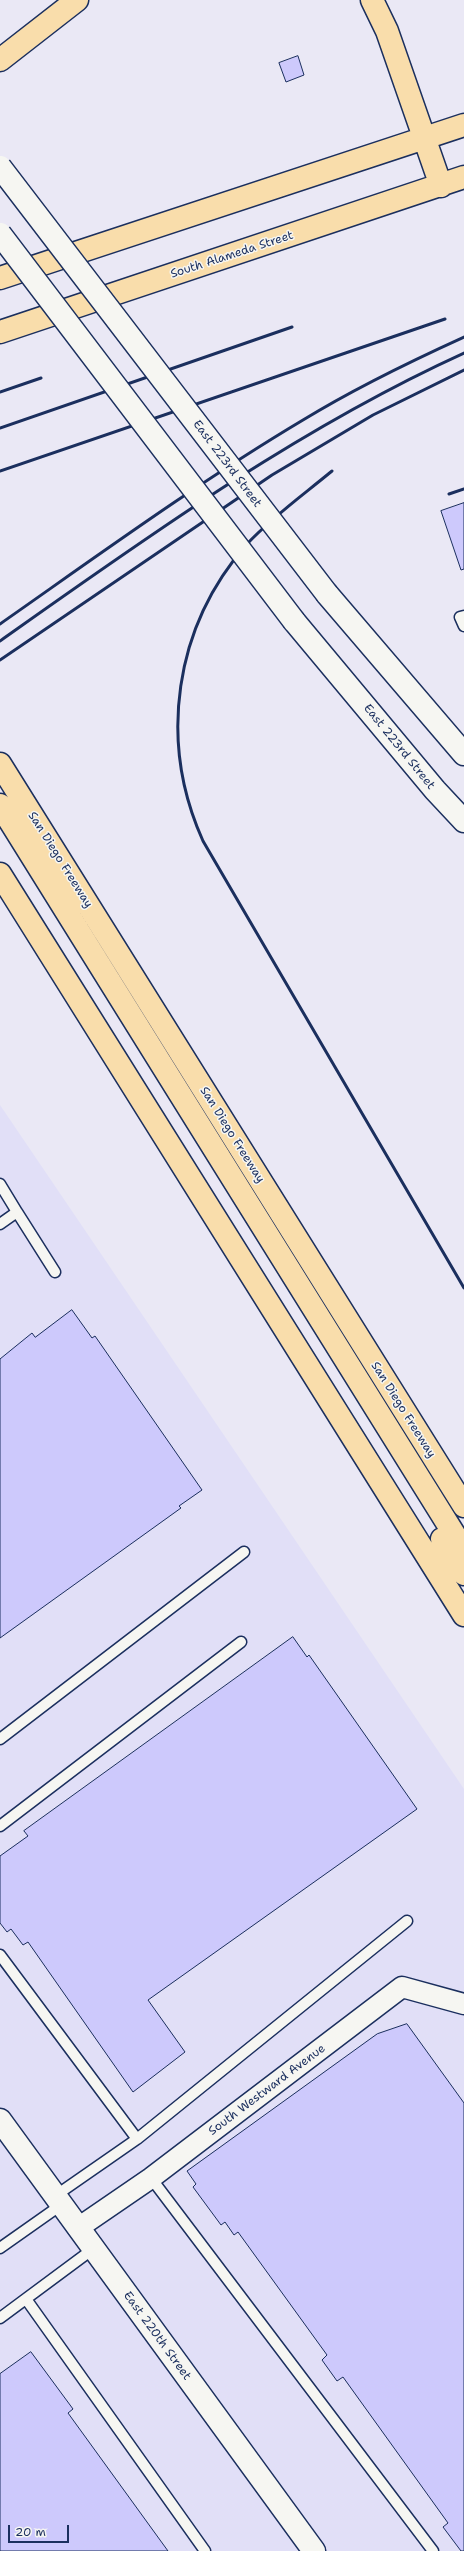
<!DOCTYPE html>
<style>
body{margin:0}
#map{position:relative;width:464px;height:2551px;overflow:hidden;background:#eae8f5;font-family:"Shantell Sans",sans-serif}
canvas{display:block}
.scale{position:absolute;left:8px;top:2525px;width:61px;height:18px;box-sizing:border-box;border:2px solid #1b2f5e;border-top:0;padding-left:5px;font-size:12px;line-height:14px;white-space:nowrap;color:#1b2f5e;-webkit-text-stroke:3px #f6f6f2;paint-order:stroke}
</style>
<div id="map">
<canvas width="464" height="2551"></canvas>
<div class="scale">20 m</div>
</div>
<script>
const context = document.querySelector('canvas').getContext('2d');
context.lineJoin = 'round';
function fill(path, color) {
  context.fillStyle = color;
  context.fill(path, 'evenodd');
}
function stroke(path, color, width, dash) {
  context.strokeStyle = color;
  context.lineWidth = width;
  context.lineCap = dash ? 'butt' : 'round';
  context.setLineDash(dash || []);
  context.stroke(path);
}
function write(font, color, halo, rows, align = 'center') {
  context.font = font + ' "Shantell Sans",sans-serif';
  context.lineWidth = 3;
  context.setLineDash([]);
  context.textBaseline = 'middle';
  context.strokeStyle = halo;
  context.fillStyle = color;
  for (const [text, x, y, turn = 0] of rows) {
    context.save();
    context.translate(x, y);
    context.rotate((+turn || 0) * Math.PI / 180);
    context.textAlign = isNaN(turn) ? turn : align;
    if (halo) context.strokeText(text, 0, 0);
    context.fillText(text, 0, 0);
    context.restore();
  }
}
fill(new Path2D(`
 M0,1105L464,1789V2551H0Z`), '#e1dff7');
const building = new Path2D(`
 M298,56L304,75L286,82L279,63Z
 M464,503V569L461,570L441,511Z
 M72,1310L92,1338L95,1336L202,1490L179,1506L181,1508L0,1638V1359L32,1333L35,1337Z
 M293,1637L307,1657L309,1655L417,1809L148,2000L185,2052L133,2092L28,1942L23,1945L11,1929L7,1932L0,1923V1856L28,1836L24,1831Z
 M407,2024L464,2103V2551H461L443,2527L448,2523L343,2377L337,2381L322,2360L327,2355L238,2232L234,2235L225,2222L221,2225L193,2187L196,2184L187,2171L377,2034Z
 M31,2352L73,2409L68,2413L168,2551H0V2374Z`);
fill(building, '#cdc9fc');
stroke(building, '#1b2f5e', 1);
const service = new Path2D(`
 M464,616L460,617L464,626
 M0,1184L17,1212L0,1224
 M17,1212L55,1272
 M0,1739L244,1552
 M0,1826L241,1642
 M0,1955L137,2139L55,2196
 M137,2139L407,1921
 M151,2178L433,2551
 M0,2248L61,2205
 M26,2299L205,2551
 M0,2318L93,2249`);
const minor = new Path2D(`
 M78,2228L151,2178L402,1987L464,2004`);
const tertiary = new Path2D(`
 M0,2120L314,2551`);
const secondary = new Path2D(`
 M327,594L464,754
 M294,621L435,790L464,821`);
const primary = new Path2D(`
 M372,0L387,31L441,186
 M0,60L77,0
 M0,278L464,125
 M0,332L464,177`);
const motorway = new Path2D(`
 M0,764L464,1506
 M0,805L464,1550
 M0,874L464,1615
 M442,1539L464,1574`);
stroke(service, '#1b2f5e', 13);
stroke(minor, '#1b2f5e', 23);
stroke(tertiary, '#1b2f5e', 25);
stroke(secondary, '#1b2f5e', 25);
stroke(primary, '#1b2f5e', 25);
stroke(motorway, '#1b2f5e', 25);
stroke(service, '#f6f6f2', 10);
stroke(minor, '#f6f6f2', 20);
stroke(tertiary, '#f6f6f2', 22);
stroke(secondary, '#f6f6f2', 22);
stroke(primary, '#f9ddab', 22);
stroke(motorway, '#f9ddab', 22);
stroke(new Path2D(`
 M0,392L41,378
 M0,428L292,327
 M0,471L445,319
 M332,471C303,495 272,517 247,544C174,627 158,741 203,841L464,1288
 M449,494L464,489
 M0,624C100,554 199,482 303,420C355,388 409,362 464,337
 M0,641C147,537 299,428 464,353
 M0,660L272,475L373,415L464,370`), '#1b2f5e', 3);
const secondaryBridge = new Path2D(`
 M0,167L327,594
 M0,234L294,621`);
stroke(secondaryBridge, '#1b2f5e', 25, []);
stroke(secondaryBridge, '#f6f6f2', 22);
write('12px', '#1b2f5e', '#f6f6f2', [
 ["South Alameda Street",232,255,-18],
 ["East 223rd Street",227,464,53],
 ["East 223rd Street",399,747,51],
 ["San Diego Freeway",60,860,58],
 ["San Diego Freeway",232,1135,58],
 ["San Diego Freeway",403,1410,58],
 ["South Westward Avenue",267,2090,-37],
 ["East 220th Street",157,2336,54]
]);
</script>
